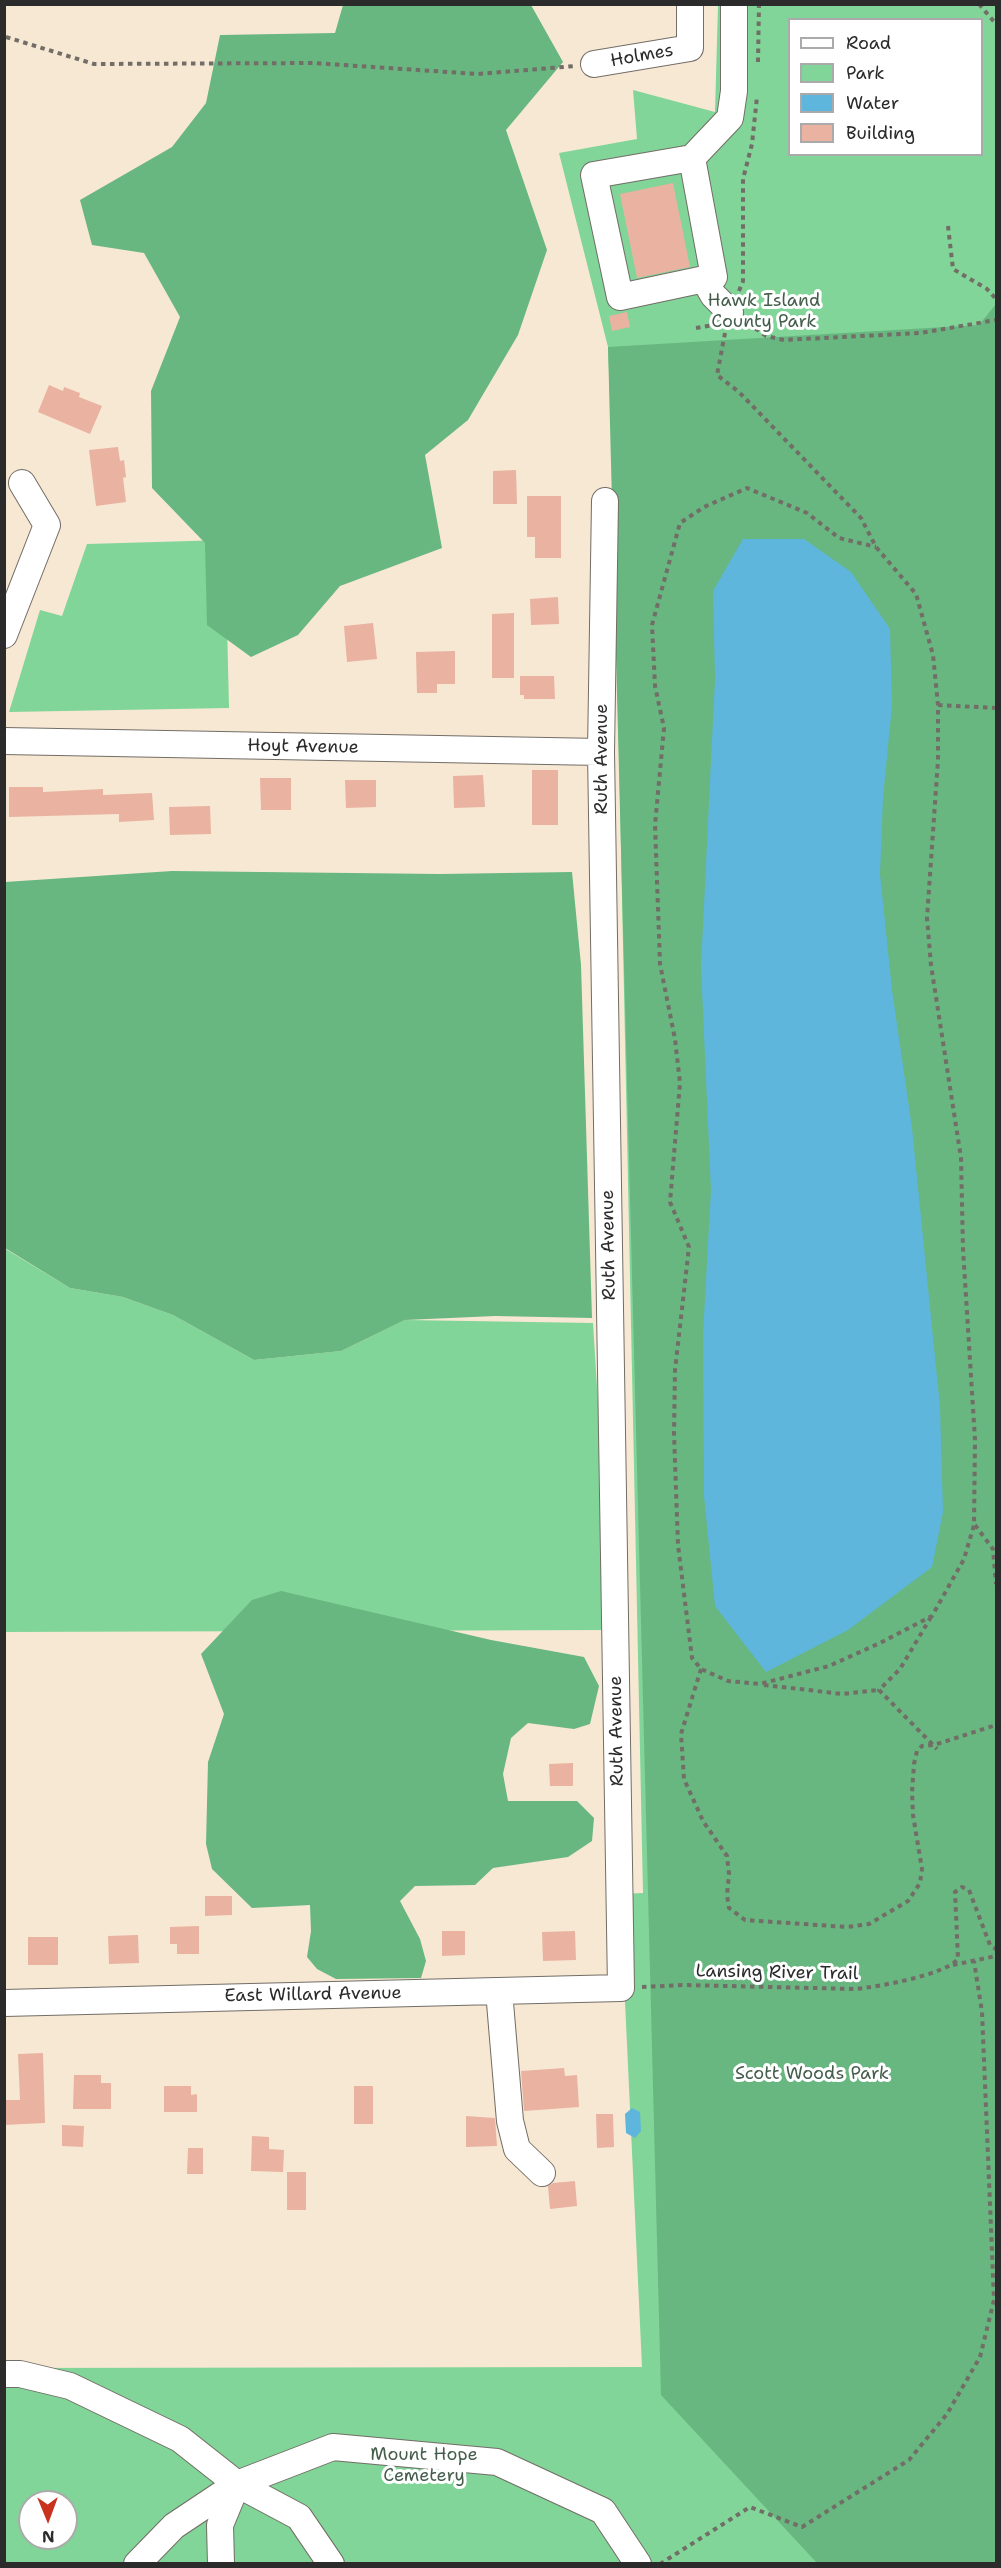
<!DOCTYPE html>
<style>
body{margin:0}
#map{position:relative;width:1001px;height:2568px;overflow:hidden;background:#f7e8d4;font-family:"Shantell Sans",sans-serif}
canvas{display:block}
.frame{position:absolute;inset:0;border:6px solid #2b2b2b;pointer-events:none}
.legend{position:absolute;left:788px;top:18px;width:195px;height:138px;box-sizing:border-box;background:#fff;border:2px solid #aaa;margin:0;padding:8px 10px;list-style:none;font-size:18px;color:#2b2b2b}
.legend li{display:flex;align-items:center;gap:12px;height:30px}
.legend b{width:30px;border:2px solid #aaa}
.north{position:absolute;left:18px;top:2490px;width:60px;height:60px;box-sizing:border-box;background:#fff;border:2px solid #aaa;border-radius:50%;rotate:179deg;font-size:16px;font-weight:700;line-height:24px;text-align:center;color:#2b2b2b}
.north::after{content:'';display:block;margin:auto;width:21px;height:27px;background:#c8321e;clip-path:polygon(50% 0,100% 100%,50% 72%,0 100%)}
</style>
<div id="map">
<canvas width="1001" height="2568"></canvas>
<div class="frame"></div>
<ul class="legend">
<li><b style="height:8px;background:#fff"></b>Road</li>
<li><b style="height:16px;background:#81d598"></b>Park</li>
<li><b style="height:16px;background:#5fb6dc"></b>Water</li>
<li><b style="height:16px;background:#eab2a0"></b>Building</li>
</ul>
<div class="north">N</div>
</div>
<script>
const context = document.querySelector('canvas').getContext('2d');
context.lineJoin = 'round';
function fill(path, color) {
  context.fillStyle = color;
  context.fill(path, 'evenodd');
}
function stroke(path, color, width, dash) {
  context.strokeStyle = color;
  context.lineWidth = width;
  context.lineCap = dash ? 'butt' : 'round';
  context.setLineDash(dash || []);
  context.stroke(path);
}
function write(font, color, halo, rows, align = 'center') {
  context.font = font + ' "Shantell Sans",sans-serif';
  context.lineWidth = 6;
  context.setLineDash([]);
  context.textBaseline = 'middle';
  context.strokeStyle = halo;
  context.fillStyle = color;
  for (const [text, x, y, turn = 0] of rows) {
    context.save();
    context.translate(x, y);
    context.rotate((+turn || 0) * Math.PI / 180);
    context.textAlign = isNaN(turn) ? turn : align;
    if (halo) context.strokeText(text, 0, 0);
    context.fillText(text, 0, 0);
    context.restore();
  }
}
fill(new Path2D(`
 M718,5H996V2541L844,2564L5,2563L4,2368L642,2367L620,1894L643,1893L613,471L608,347L559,153L637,139L633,90L715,112ZM790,20H982V154H790ZM30,2502H66V2538H30Z
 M225,540L229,708L9,712L40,610L62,616L87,544Z
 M4,1248L70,1288L123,1297L173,1315L254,1360L341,1351L405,1320L593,1323L612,1630L5,1632Z`), '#81d598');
fill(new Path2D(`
 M343,5H531L563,62L506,130L547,250L518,335L468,420L425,455L442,548L340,586L298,635L251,657L207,625L205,543L152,488L151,391L180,317L144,253L92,245L80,200L172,147L206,103L220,35L335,33Z
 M996,304V2563H817L661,2395L608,347L979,325Z
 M172,871L440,874L572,872L581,965L592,1318L495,1316L405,1320L341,1351L254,1360L173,1315L123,1297L70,1288L5,1248V882Z
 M281,1591L491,1640L584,1657L599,1686L590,1724L574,1729L528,1723L511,1738L503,1774L508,1801H577L594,1818L592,1841L568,1857L493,1868L475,1885L415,1886L400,1901L420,1939L426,1961L421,1978L336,1979L317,1969L307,1957L311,1931L310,1905L252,1908L212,1869L206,1844L208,1762L224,1714L201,1654L252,1600Z`), '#68b680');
fill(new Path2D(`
 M743,539H804L851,572L890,629L892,705L883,798L880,874L892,990L912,1128L940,1407L943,1512L932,1567L848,1630L766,1672L715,1606L704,1496L703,1335L711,1190L701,967L715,679L713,591Z
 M632,2108L640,2112L641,2131L635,2138L626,2133L625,2114Z`), '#5fb6dc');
fill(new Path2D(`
 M673,183L690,267L637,278L620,194Z
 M627,312L630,327L612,331L609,316Z
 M49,385L63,391L64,387L80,393L79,397L102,406L90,434L38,412Z
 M118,447L120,461L124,460L126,477L123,478L126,502L96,506L89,450Z
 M516,470L517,504H493V471Z
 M527,496H561V558H535V537H527Z
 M558,597L559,624L531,625L530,599Z
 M514,613V678H492V614Z
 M373,623L377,659L347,662L344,626Z
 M455,651V684H437V693H417L416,652Z
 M520,676H554L555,699H524V695H520Z
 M532,770H558V825H532Z
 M483,775L485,807L454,808L453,776Z
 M260,778H291V810H261Z
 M345,780H376V807L346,808Z
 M9,787H43V792L103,789V795L152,793L154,820L119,822V814L9,817Z
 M210,806L211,834L170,835L169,807Z
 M573,1763V1786H550L549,1764Z
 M205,1896H232V1915L205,1916Z
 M199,1926V1954H177V1944H170V1927Z
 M442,1931H465V1955L442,1956Z
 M575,1931L576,1960L543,1961L542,1932Z
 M138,1935L139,1963L109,1964L108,1936Z
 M28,1937H58V1965H28Z
 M43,2053L45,2123L4,2125V2100H20L18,2054Z
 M564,2068L565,2076L577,2075L579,2107L524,2111L521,2071Z
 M74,2075H101V2083H111V2109H73Z
 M164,2086H191V2095L197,2094V2112H164Z
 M354,2086H373V2124H354Z
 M596,2114H613L614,2147L597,2148Z
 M466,2116L495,2118L497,2146L466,2147Z
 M62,2125L84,2126L83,2147L62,2146Z
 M252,2136L269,2137V2149L284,2150L283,2172L251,2171Z
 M188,2148H203V2174H187Z
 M287,2172H306V2210H287Z
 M575,2181L577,2206L550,2209L548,2186L553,2183Z`), '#eab2a0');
const minor = new Path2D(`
 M594,64L690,48V4
 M692,158L714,277L620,297L594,175L692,158L730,118L734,91V4
 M704,279L713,295L730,312
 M4,635L47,525L22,483
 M4,741L601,752
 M499,1991L510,2121L517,2149L542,2173
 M4,2003L621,1988L601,752L605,501
 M4,2374H20L70,2386L180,2439L237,2484L299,2517L331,2564
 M137,2564L174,2526L237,2484L333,2447L497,2462L603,2511L638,2564
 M221,2564L220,2525L237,2484`);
stroke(minor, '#726d66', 28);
stroke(new Path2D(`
 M979,4L996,24
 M6,37L94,64L313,63L478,74L575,66
 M758,62L759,4
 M948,226L953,269L987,289L996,299
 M739,291L743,281V179L752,144L757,97
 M748,323L766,336L784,340L920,333L996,320
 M696,328L714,325
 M725,333L717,375L739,392L861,518L876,547L916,594L933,655L938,705V760L927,918L931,965L961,1158L963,1249L975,1440L974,1525L964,1559L932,1616L880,1643L829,1666L760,1684L728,1681L701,1669L692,1658L678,1545L674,1434L675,1370L689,1247L670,1202L680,1083L675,1039L660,964L655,825L664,728L655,686L652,625L680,523L704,507L747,488L807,513L839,538L876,547
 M938,705L996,708
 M975,1525L993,1549L996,1584
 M931,1617L900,1669L879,1690L937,1749
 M701,1669L681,1734L684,1779L703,1821L727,1856L729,1874L727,1895L729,1908L745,1920L847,1927L869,1924L908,1901L920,1883L922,1869L913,1815L912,1792L914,1764L917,1751L922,1746L934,1745L996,1725
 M764,1685L843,1694L879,1690
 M953,1965L996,1956
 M642,1987L684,1985L855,1989C877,1987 945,1975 958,1959L955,1892L962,1887L969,1890L990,1945L996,1949
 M660,2564L750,2507L802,2527L909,2460L947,2414L980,2357L994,2300L982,2012L974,1961`), '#726d66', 4, [4.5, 4.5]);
stroke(minor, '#fff', 26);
write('18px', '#2b2b2b', '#fff', [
 ["Holmes",642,56,-10],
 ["Hoyt Avenue",303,747,1],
 ["Ruth Avenue",602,759,-90],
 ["Ruth Avenue",609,1245,-91],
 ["Ruth Avenue",617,1731,-91],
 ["Lansing River Trail",777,1973,1],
 ["East Willard Avenue",313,1995,-1]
]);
write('18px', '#455e4c', '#fff', [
 ["Hawk Island",764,301],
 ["County Park",764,322],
 ["Scott Woods Park",812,2074],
 ["Mount Hope",424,2455],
 ["Cemetery",424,2476]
]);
</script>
